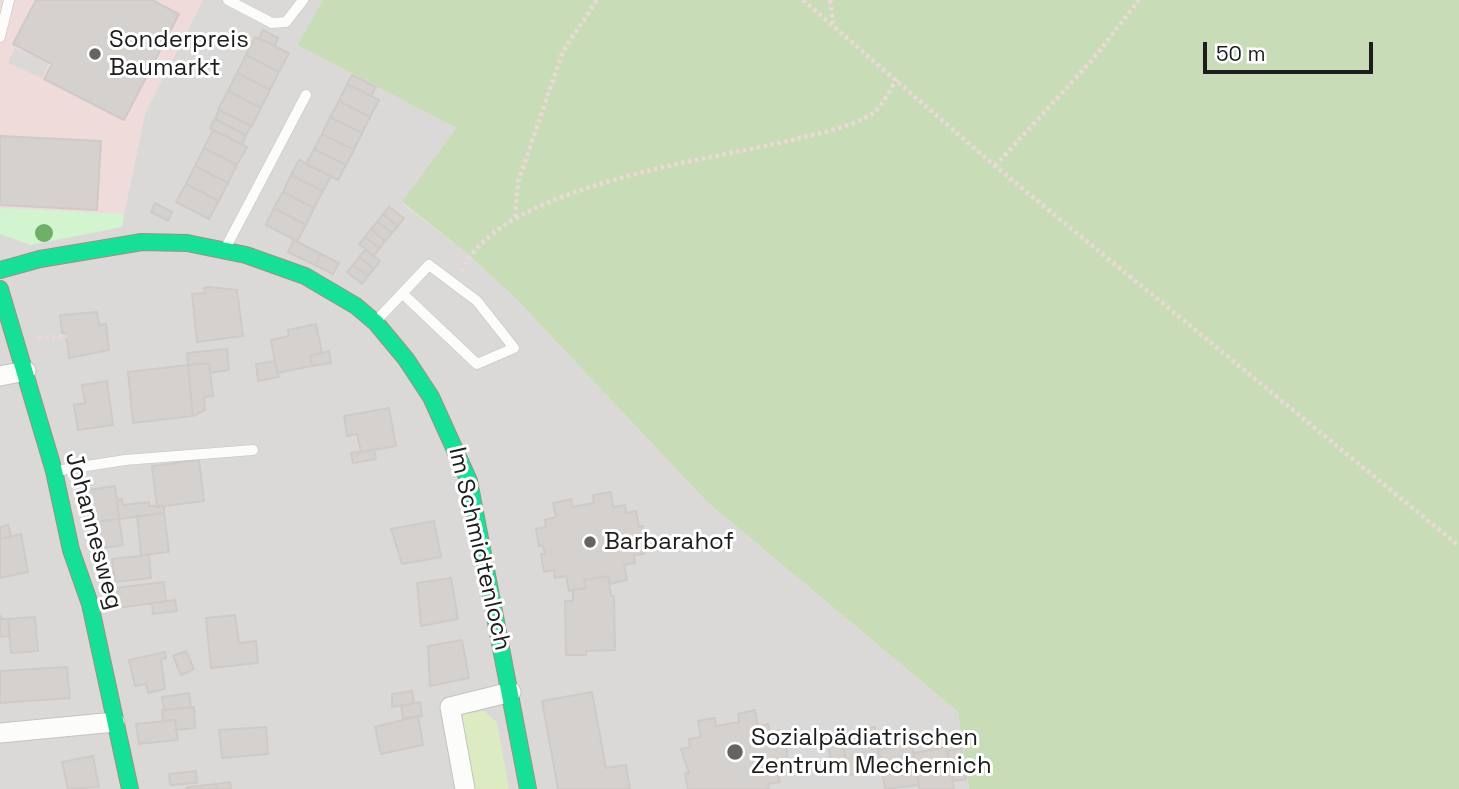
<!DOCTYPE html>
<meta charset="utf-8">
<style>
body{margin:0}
#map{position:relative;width:1459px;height:789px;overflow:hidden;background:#ece9e5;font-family:"Space Grotesk",sans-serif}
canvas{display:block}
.scale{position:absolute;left:1203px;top:42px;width:170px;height:32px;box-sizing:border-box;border:4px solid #1d1d1d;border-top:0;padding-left:9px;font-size:21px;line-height:24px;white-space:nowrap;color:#1d1d1d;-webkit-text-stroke:5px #fff;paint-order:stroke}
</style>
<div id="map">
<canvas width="1459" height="789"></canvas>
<div class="scale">50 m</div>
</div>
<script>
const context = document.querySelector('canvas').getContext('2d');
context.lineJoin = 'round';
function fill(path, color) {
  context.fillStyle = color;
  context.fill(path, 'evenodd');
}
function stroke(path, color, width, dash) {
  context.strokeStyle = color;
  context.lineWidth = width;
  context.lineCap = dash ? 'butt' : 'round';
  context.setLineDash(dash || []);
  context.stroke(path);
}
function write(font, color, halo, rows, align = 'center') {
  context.font = font + ' "Space Grotesk",sans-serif';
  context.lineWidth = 6;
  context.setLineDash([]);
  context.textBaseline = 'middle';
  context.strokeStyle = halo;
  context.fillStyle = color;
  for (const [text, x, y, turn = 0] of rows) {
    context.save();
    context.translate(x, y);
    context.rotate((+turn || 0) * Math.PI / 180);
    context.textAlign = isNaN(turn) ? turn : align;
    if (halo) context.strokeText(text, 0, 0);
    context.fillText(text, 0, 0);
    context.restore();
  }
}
fill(new Path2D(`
 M203,0H323L297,45L456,128L402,203L469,255L518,301L706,501L958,712L969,789H0V208L124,214L145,113Z`), '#dbd9d7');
fill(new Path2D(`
 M0,0H203L145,113L124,214L0,208Z`), '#efdbda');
fill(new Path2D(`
 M484,711L497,722L509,789H475L461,715Z`), '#dcebc1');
fill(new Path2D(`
 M323,0H1459V789H969L958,712L706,501L518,301L469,255L402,202L456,128L297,45Z`), '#c9dcb8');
fill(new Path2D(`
 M0,208L124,214L122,227L31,245L0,234Z`), '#d2f4ce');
fill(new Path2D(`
 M15,48L49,63L42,78L8,63Z
 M436,232L469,255L518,301L566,359H542L555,381L492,390L479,373L467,369L450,378L405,326L417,313L394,291Z
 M133,260L136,277L81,286L79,270Z
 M479,392L580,397L588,450L508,451L506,434L479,412Z
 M634,709L649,789H632L617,712Z`), '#dad9d7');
const building = new Path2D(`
 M36,0H152L179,14L124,120L44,79L52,64L13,44Z
 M263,30L278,38L275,46L259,38Z
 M255,37L289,53L279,72L246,55Z
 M246,55L279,72L270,90L237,73Z
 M237,73L270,90L261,108L228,91Z
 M352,75L376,87L371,96L347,84Z
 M347,84L379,100L370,117L339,101Z
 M228,91L261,108L252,126L218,109Z
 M339,101L370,117L362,133L330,117Z
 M219,110L251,126L246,135L215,119Z
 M330,117L362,133L354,150L322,134Z
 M215,119L246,135L242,144L210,128Z
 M213,130L247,147L237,165L204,148Z
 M322,134L354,150L346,165L314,149Z
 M0,136L101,141L97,210L0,205Z
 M204,148L237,165L228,183L195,166Z
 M314,149L346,165L338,180L306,164Z
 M299,160L331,176L323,191L291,175Z
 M195,166L228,183L219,201L186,184Z
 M291,175L323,191L314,208L283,192Z
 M186,184L219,201L209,219L176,202Z
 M283,192L314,208L306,225L274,208Z
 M155,203L172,212L168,221L151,212Z
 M389,207L404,218L398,226L383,214Z
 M274,208L306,225L297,241L266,225Z
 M383,214L398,226L392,233L377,222Z
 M377,222L392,233L385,241L371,229Z
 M371,229L385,241L380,248L365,237Z
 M365,237L380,248L374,256L359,244Z
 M294,240L321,254L315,265L288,252Z
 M365,250L380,261L374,269L359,257Z
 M321,254L339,263L333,274L315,265Z
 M359,257L374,269L368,276L353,265Z
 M353,265L368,276L362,284L347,272Z
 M209,287L237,290L243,336L197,342L192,294L205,293L204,288Z
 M97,312L99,325L106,324L109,350L69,358L66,333H62L60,315Z
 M316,324L322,353L310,356L312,366L277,373L271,340L289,336L288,330Z
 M227,349L229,370L210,373L209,363L188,365L187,353Z
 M329,351L331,363L312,366L310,356Z
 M275,361L279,377L258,381L256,364Z
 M209,363L213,396L204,397L205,410L193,416L188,365Z
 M188,365L193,416L133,423L128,372Z
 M107,381L113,425L78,430L74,405L85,403L82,385Z
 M389,408L396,446L361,452L357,434L347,436L344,416Z
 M374,450L376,459L353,463L351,453Z
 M199,460L204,501L157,507L152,466Z
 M115,486L119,519L92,522L88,490Z
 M611,492L613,507L625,505L626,513L636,511L639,527L643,526L644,554L634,555L635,563L624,565L627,580L610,584L608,576L584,580L586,588L569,591L566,576L555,578L554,570L544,572L541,554H545L543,546H539L536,529L546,527L545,520L556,517L553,503L571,499L572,507L594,503L593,495Z
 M122,499L123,505L149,502V506H164V513L119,519L117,500Z
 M164,513L169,552L141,555L137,516Z
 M119,519L123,545L96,549L92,522Z
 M434,521L441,557L402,564L391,529Z
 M8,525L11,536L0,539V527Z
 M21,534L28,572L0,578V539Z
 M149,555L151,578L115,582L112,559Z
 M608,576L611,596H614L615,650L586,651V655H566L565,601H573V590L586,588L584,580Z
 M451,578L458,619L421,626L417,583Z
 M164,582L166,601L118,608L116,588Z
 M175,600L177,611L153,614L152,603Z
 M0,615L2,619H8L10,636L0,637Z
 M235,615L239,643L256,641L258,663L211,668L206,618Z
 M35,617L38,651L11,653L8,619Z
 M462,640L469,678L430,686L428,646Z
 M186,651L194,669L181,675L173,656Z
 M165,652L166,658L161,659L165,689L148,693L146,684L135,686L129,660Z
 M67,667L70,698L0,703V671Z
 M412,691L414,703L392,707V694Z
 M592,692L606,768L626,765L630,789H558L542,701Z
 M189,693L191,707L164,710L162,697Z
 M420,702L422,716L403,718L401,706Z
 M194,707L195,728L176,730L175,720L163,721L162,710Z
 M755,710L758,726L768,724L770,732L780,730L784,746L787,745L788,771L778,774L780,782L768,784L769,789H688L685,773H689L681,749L690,747L689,739L701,737L698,721L715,718L716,726L739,722L738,714Z
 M418,716L423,745L381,754L375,727Z
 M175,720L178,740L139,744L136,724Z
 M266,727L268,754L222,758L219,730Z
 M875,727L882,769L848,775L841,733Z
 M841,737L846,761L831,764L827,739Z
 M912,744L919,785L885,789L878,750Z
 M947,747L954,789H919L913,753Z
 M961,748L966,779L953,781L947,751Z
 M93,756L99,787L68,789L62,762Z
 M196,771L197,783L170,785L169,774Z
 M230,782L231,789H216V784Z
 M216,784V789H187V787Z`);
fill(building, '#d4d1ce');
stroke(building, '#cfcac6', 2);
const lane = new Path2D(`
 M228,0L272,23L286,22L303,0
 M0,37L9,0
 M225,249L306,95
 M377,320L429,265L477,301L514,348L477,364L402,293
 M55,471L125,460L253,450`);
const street = new Path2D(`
 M0,376L26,371
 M0,733L115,722
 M465,789L450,707L511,692`);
const fast = new Path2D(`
 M0,270L40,259L142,242L187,243L246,255L305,276L356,306L376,323L406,359L431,397L469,481L528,789
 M0,289L54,471L71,550L90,604L130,789`);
stroke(lane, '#c4c3c1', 11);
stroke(street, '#c4c3c1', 21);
stroke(fast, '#97957c', 18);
stroke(new Path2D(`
 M803,0L995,166L1459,546
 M830,0L833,23
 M995,166L1093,59L1139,0
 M515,217L518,182L563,51L597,0
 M461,271C503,184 708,161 796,139C819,133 851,127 872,114C882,107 890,89 897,79
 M38,338L67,336`), '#ebd8d7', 4.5, [3.5, 3.5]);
stroke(lane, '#fcfcfb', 10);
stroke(street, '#fcfcfb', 19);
stroke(fast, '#16e098', 16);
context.fillStyle = '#6eb069';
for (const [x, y] of [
 [44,233]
]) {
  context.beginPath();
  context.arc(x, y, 9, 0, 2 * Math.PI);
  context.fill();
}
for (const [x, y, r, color] of [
 [95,54,7,"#656463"],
 [590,542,7,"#656463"],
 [735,752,9,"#656463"]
]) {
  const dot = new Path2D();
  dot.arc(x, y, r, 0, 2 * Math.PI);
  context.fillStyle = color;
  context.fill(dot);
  stroke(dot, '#fff', 2.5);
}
write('24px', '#1d1d1d', '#fff', [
 ["Sonderpreis",109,40],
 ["Baumarkt",109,68],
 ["Barbarahof",604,542],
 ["Sozialpädiatrischen",751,738],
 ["Zentrum Mechernich",751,766]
], 'left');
write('24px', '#1d1d1d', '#fff', [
 ["Johannesweg",93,531,75],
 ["Im Schmidtenloch",479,549,77]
]);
</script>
